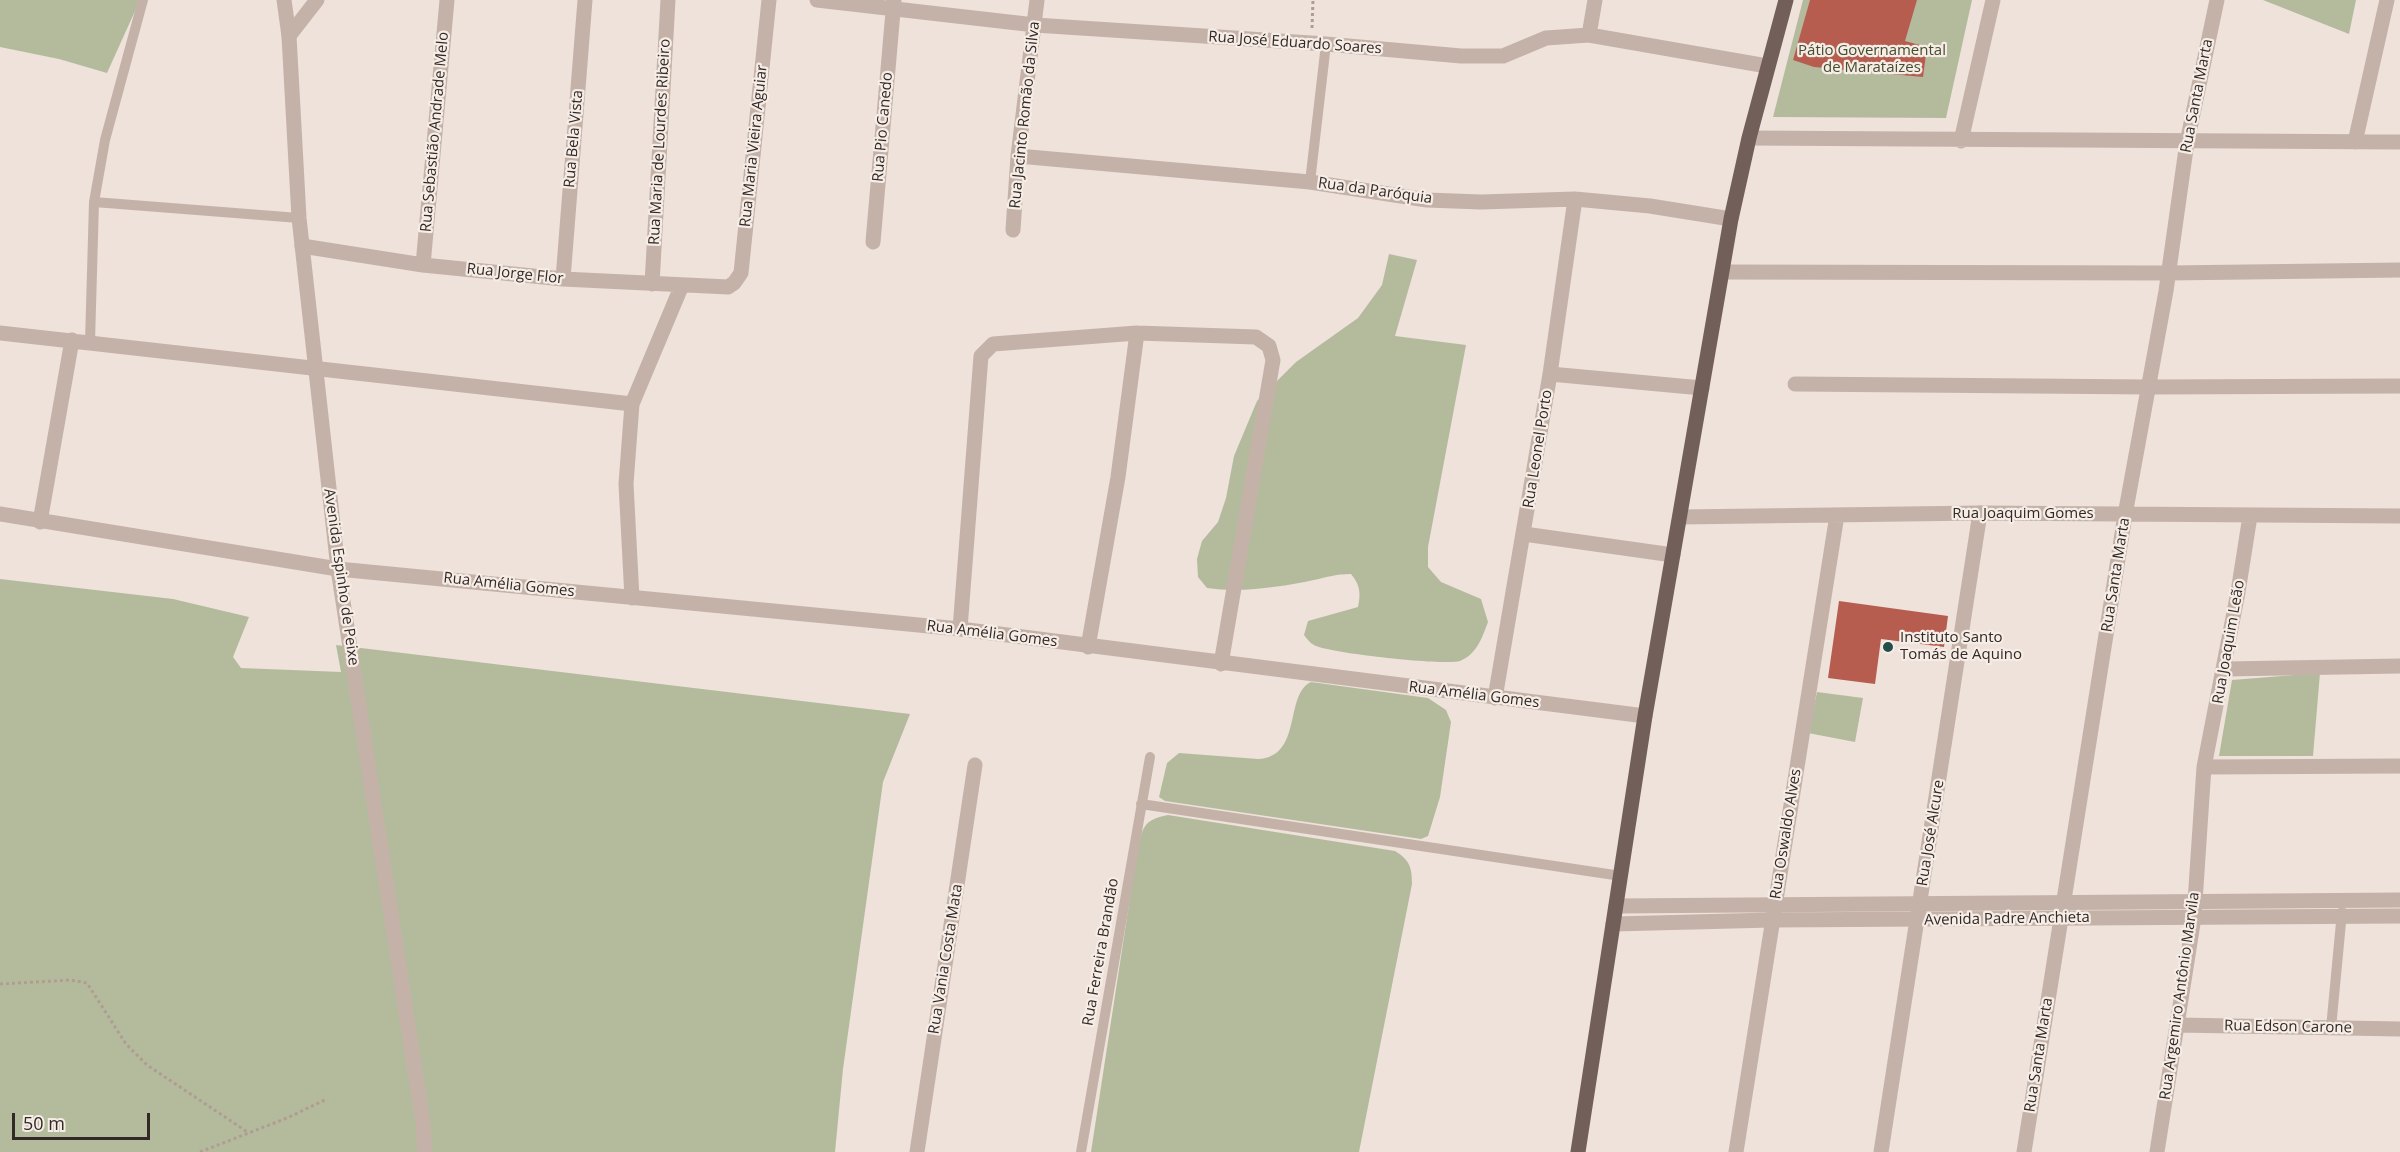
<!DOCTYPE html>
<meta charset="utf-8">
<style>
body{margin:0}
#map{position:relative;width:2400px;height:1152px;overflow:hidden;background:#eee2db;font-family:"Open Sans",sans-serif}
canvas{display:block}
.scale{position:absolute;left:12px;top:1113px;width:138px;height:27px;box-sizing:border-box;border:3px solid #322927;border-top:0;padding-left:8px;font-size:18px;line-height:21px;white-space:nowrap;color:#322927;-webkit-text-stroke:4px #f6ede6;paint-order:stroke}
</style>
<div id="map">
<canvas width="2400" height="1152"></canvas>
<div class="scale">50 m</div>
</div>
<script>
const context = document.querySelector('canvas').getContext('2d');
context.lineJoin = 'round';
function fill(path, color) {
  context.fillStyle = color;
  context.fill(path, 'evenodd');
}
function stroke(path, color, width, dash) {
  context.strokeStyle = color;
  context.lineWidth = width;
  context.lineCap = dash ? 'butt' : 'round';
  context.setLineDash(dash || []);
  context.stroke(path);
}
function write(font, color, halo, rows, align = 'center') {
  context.font = font + ' "Open Sans",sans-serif';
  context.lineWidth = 4.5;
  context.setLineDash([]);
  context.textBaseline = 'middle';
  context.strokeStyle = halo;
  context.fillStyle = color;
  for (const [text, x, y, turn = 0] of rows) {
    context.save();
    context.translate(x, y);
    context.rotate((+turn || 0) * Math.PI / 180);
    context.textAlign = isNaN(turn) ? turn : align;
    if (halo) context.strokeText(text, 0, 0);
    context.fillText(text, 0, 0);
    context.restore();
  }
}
fill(new Path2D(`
 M0,0H140L107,73L59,59L0,47Z
 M1803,0H1972L1946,118L1773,117Z
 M2263,0H2356L2349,34Z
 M1389,254L1417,260L1395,336L1466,345L1428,547V567L1441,582L1481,599L1488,622C1482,638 1477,654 1460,661C1447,666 1327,653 1314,645C1310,643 1307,639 1304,635L1308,621L1358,607C1361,593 1360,585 1351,574C1337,574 1327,577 1314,580C1280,587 1242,593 1207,588L1198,577L1197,559L1202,541L1218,522L1226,498L1234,456L1257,401L1296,362L1358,318L1382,285Z
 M0,579L173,599L249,617L233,657L241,668L341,672L336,645L910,714L883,782L843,1069L835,1152H0Z
 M2320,673L2313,756H2219L2232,680Z
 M1311,682L1428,698L1446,710L1451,722L1440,797L1428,836L1421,839L1165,801L1159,797L1167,763L1179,753L1258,759C1303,757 1284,694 1311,682Z
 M1817,692L1863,698L1855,742L1808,733Z
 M1168,815L1395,851C1410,860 1412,868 1412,884L1359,1152H1091L1137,852C1143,828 1142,820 1168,815Z`), '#b4bb9d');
fill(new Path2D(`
 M1810,0H1917L1905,41L1927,47L1923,77L1814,67L1793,60Z
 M1839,601L1948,616L1944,647L1881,639L1875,684L1828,678Z`), '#b65d50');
stroke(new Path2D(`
 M1312,28L1313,0
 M0,984L71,980L87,983L126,1044L147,1065L249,1133
 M200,1152L287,1118L327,1099`), '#b09c93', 3, [3, 3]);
stroke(new Path2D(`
 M1310,182L1326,44
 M94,202L299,218
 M90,342L94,202L105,140L143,0
 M1141,804L1621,876
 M2331,1028L2342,912
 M1081,1152L1150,757`), '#c4b2a8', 10);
stroke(new Path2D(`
 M817,0L1035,25L1326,44L1461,56H1503L1546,38L1589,35L1767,66
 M1589,35L1595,0
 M289,36L317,0
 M1749,138L2400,142
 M1961,141L1993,0
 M2355,142L2387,0
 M1018,156L1310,182L1427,200L1481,202L1575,199L1650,206L1731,219
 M1013,230L1018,156L1037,0
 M873,242L894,0
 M302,246L423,265L563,279L728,287L734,283L741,273L769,0
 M423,265L447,0
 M1723,272L2169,273L2400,270
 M563,279L585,0
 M652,284L668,0
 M0,333L632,404L682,285
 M1550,374L1702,388
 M1795,384L2149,387L2400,386
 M632,404L626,484L632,598
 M0,514L338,569L960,629L1645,716
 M1681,517L1980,513L2400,516
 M40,522L72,340
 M1524,534L1673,555
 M960,629L981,356L993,344L1137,333L1256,337L1269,346L1273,360L1221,664
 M1088,647L1118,477L1137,333
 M2225,669L2400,666
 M1495,698L1550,374L1575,199
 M2204,767L2400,766
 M2177,1025L2400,1029
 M917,1152L975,765
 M1736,1152L1837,515
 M1881,1152L1980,513
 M2024,1152L2125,515L2166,291L2187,142L2217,0
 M2157,1152L2194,917L2204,767L2238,592L2250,516`), '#c4b2a8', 15);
stroke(new Path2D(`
 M284,0L289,36L299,218L338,569L423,1123L425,1152
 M1616,906L2400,900
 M1613,924L1772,920L2400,916`), '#c4b2a8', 15);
stroke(new Path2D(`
 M1578,1152L1645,716L1731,219L1749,138L1786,0`), '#725f5a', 15);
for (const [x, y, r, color] of [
 [1888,647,6,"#224e4c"]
]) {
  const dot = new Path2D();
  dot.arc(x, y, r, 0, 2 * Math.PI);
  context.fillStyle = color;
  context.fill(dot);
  stroke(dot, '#f6ede6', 2);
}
write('15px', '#322927', '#f6ede6', [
 ["Rua José Eduardo Soares",1295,43,4],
 ["Rua Santa Marta",2197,96,-79],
 ["Rua Jacinto Romão da Silva",1025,115,-84],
 ["Rua Pio Canedo",883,127,-85],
 ["Rua Sebastião Andrade Melo",435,132,-85],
 ["Rua Bela Vista",574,139,-85],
 ["Rua Maria de Lourdes Ribeiro",660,142,-87],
 ["Rua Maria Vieira Aguiar",754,146,-84],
 ["Rua da Paróquia",1375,191,8],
 ["Rua Jorge Flor",515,274,6],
 ["Rua Leonel Porto",1538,449,-81],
 ["Rua Joaquim Gomes",2023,514],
 ["Rua Santa Marta",2116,575,-81],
 ["Avenida Espinho de Peixe",341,577,82],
 ["Rua Amélia Gomes",509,585,6],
 ["Rua Amélia Gomes",992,634,7],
 ["Rua Joaquim Leão",2229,642,-80],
 ["Rua Amélia Gomes",1474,695,7],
 ["Rua José Alcure",1931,833,-81],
 ["Rua Oswaldo Alves",1786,834,-81],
 ["Avenida Padre Anchieta",2007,919,-1],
 ["Rua Ferreira Brandão",1101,952,-80],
 ["Rua Vania Costa Mata",946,959,-81],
 ["Rua Argemiro Antônio Marvila",2180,996,-82],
 ["Rua Edson Carone",2288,1027,1],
 ["Rua Santa Marta",2039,1055,-81]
]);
write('15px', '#464d2e', '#f6ede6', [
 ["Pátio Governamental",1872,51],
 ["de Marataízes",1872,68]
]);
write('15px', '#322927', '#f6ede6', [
 ["Instituto Santo",1900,638],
 ["Tomás de Aquino",1900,655]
], 'left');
</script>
